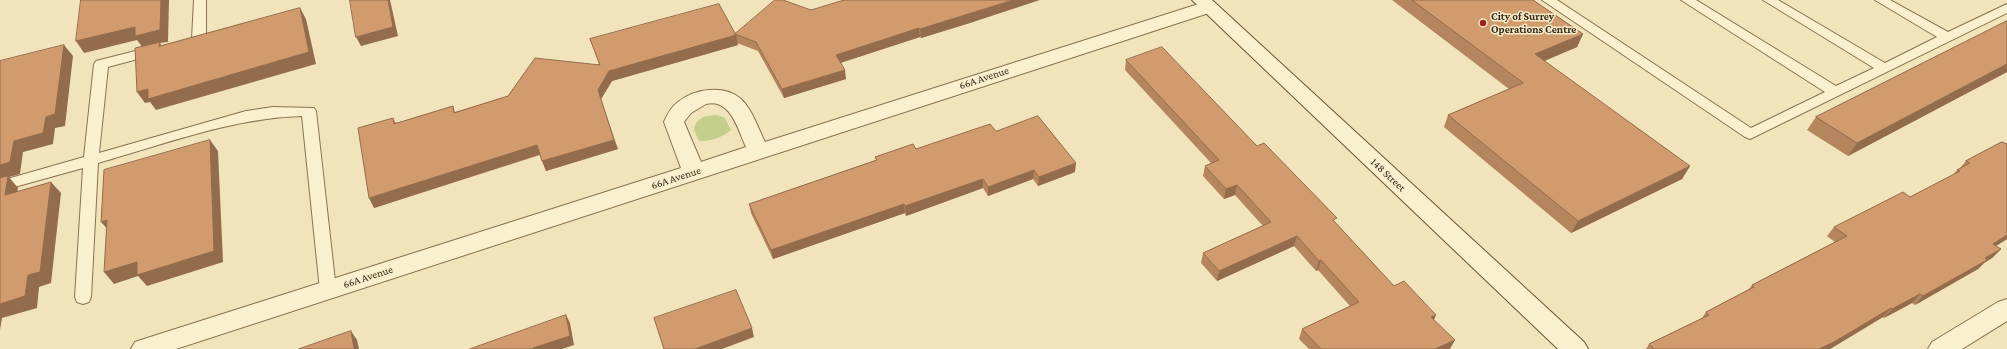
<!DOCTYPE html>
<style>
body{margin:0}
canvas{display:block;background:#f1e3ba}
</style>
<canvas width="2007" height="349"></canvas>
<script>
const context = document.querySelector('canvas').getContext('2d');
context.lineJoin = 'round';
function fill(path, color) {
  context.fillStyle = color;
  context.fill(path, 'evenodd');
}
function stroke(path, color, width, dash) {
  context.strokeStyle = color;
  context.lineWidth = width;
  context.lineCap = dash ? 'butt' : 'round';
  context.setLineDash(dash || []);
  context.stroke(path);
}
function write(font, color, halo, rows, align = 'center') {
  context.font = font + ' "Crimson Pro",serif';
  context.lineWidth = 3;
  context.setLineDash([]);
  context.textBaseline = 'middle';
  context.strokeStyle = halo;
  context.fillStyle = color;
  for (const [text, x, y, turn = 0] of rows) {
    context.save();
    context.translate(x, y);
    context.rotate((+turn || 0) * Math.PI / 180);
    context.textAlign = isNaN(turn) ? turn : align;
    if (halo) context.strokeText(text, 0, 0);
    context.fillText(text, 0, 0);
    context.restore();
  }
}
fill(new Path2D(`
 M717,115L725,118L731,130C724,137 708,142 699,141L694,130C695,118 706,115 717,115Z`), '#c4cf8e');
const lane = new Path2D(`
 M194,0H206V39L204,42H194L192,39Z
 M1542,0H1557L1751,128L1825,92L1681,0H1696L1836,86L1874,68L1763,0H1778L1885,63L1937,37L1875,0H1890L1948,32L2007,4V13L1750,139L1745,137Z
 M155,46L160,47L162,50L160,53L108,67L99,153L246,111L273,107L314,108L316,111L336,290L334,295L328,296L322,295L320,290L302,116C232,118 165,144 98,163L91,297L89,302L83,304L77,302L75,297L83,168L0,191V181L84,157L94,64L96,61Z`);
const street = new Path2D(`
 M1208,1L1215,3L1217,7L1215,11L176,349H131L135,342L144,339L681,168L664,122C667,115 671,107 678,102C694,89 724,84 741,99C752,109 758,128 765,142ZM706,104C731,98 738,130 746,147L701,162L684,122L691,113Z
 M2007,299V321L1962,349H1928L1932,342L1998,302Z`);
const secondary = new Path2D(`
 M1192,0H1212L1584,342L1588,349H1558Z`);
stroke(lane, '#887253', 2);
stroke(street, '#887253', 2);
stroke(secondary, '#6a5337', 2);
fill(lane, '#fbf0cd');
fill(street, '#fbf0cd');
fill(secondary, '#fbf0cd');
fill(new Path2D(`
 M1392,0H1533L1583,34L1577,47L1544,61L1690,166L1682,179L1571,233L1444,127L1448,115L1509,89Z
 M811,10L973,22L921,38L920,37L840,63L846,79L784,98L758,51L737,43L738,45L612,81L601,99L618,149L546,171L540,155L374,208L393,118L396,123L453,106L455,112L508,96L599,64L590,39L735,34Z
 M2007,21V72L1848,156L1807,130L1816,117Z
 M1126,60L1257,146L1335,222L1394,286L1434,320L1450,349H1309L1299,339L1302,329L1350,306L1318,270L1316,271L1294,246L1217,281L1201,263L1203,253L1263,226L1235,195L1224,199L1203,176L1205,166L1211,163L1125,70Z
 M996,131L1075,172L1038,186L1033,179L988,196L983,188L906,216L905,213L773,259L751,213L749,204L876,160L875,157L916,149Z
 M2002,142L2007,239L1996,246L2001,249L1992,258L1984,263L1978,269L1915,305L1912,303L1884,318L1883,317L1830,349H1646L1649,344L1702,318L1706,312L1749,289L1752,285L1835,242L1827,236L1834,227L1910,197L1952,176L1957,170L1960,168L1966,161Z`), '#b5855e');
fill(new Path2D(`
 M161,0H169L168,42L160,43L167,54L143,48L137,40L84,53L76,41Z
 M388,0H390L398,36L361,46L356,37Z
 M1013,0H1040L973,22L921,38L920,29Z
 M300,8L306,19L316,64L156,110L150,102L145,103L137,92Z
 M919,28L920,37L837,64L836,55Z
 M1583,34L1577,47L1530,67L1535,54Z
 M736,35L738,45L612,81L601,99L598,90L609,71Z
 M64,45L73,56L65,126L55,128L53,144L23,152L20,174L9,177L18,188L15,206L5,195L0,180V165Z
 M2007,64V72L1848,156L1857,143Z
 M845,70L846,79L784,98L782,89Z
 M210,140L218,151L223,262L147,286L138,276L114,284L104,272Z
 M614,140L618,149L546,171L542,161Z
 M537,145L541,154L374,208L369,198Z
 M1076,163L1075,172L1038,186L1039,177Z
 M1690,166L1682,179L1571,233L1578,221Z
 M1034,170L1033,179L988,196V187Z
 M983,179V188L906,216L905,206Z
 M51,182L61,193L51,283L39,287L37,308L2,318L0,330V304L28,275Z
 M1237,185L1235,195L1224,199L1226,189Z
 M904,204L905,213L773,259L771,250Z
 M107,220L111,233L101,222Z
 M2007,235V239L1985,253L1993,244Z
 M1297,236L1294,246L1217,281L1219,271Z
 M2001,249L1992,258L1984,263L1978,269L1915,305L1923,296Z
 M1321,260L1318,270L1316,271L1319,261Z
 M1920,294L1912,303L1884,318L1892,309Z
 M1891,308L1883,317L1830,349H1819Z
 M566,315L570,323L574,345L562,349H533V348Z
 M1436,315L1432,325L1431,317Z
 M752,328L754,337L722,349H695Z
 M351,331L357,340L359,349H354Z
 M1455,340L1450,349H1435Z`), '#936c4c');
const building = new Path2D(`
 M81,0H161L160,30L135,36V27L76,41Z
 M350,0H388L393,27L356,37Z
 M775,0H783L811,10L844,0H1013L920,29L919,28L836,55L845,70L782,89L756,42L735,34Z
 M1412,0H1533L1583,34L1535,54L1690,166L1578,221L1448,115L1523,83Z
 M719,4L736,35L609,71L598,90L614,140L542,161L537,145L369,198L358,128L393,118L394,124L453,106L454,113L508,96L535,58L600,65L590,39Z
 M300,8L309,52L148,99V89L137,92L135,48L160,42L159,46Z
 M2007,21V64L1857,143L1816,117Z
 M64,45L55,114L46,117L43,133L14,141L10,162L0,165V61Z
 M1162,47L1257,146L1264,143L1337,218L1333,220L1394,286L1404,281L1436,315L1431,317L1455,340L1435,349H1321L1302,329L1359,302L1321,260L1319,261L1297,236L1219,271L1203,253L1271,222L1237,185L1226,189L1205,166L1219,160L1126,60Z
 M1038,116L1076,163L1039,177L1034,170L988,187L983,179L905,206L904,204L771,250L749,204L877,160L875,157L913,144L916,149L990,124L996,131Z
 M210,140L214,251L137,275V262L104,272L107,220L101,222L104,170Z
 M2002,142L2007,144V235L1993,244L2001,249L1985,258L1987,260L1923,296L1920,294L1892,309L1891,308L1834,342L1819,349H1654L1649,344L1709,315L1706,312L1754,287L1752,285L1847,236L1834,227L1903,192L1910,197L1960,171L1957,170L1970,163L1966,161Z
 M8,176L5,195L51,182L40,272L28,275L25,296L0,304V178Z
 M736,290L752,328L695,349H664L654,318Z
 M566,315L570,336L533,348V349H470Z
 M351,331L354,349H299Z`);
fill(building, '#d29b6d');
stroke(building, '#936c4c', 1);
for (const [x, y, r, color] of [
 [1483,23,4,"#9c241f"]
]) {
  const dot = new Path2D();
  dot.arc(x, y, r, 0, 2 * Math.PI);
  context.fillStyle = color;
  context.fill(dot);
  stroke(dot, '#f8edca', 1.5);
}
write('bold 11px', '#36291a', '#f8edca', [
 ["City of Surrey",1491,17],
 ["Operations Centre",1491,30]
], 'left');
write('11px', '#36291a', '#f8edca', [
 ["66A Avenue",984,78,-18],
 ["148 Street",1388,175,43],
 ["66A Avenue",676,178,-18],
 ["66A Avenue",368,277,-18]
]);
</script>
